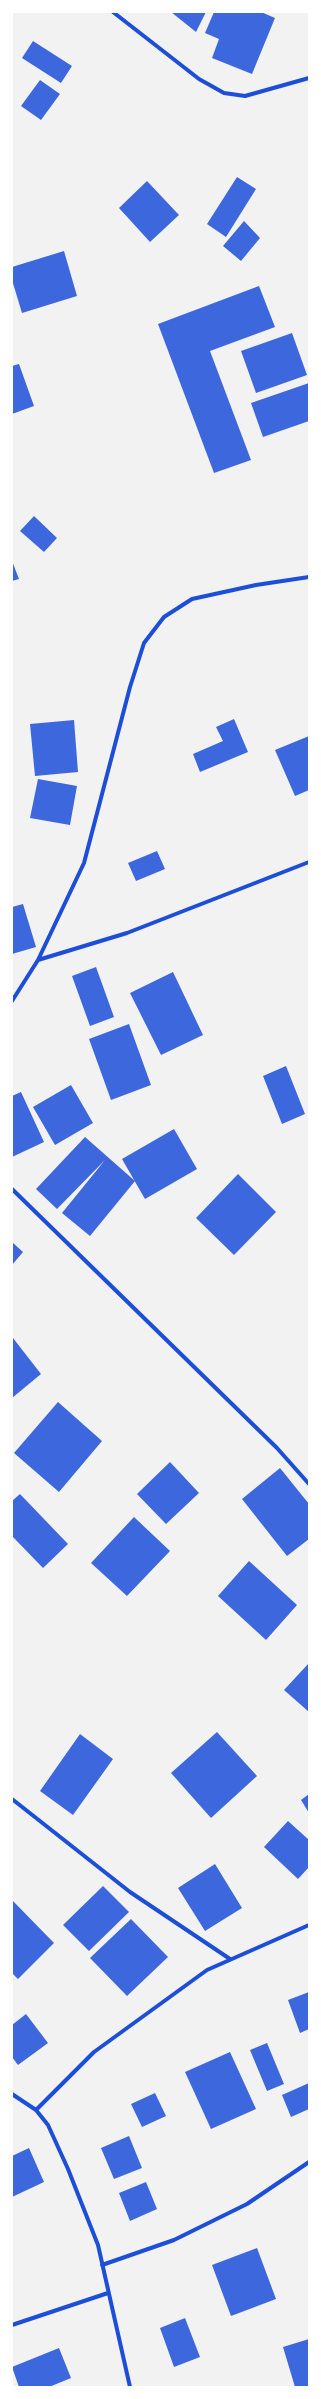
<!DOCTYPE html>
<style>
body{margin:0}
#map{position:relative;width:321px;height:2399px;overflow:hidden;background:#f2f2f2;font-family:Roboto,sans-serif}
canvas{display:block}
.frame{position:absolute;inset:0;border:13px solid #fff;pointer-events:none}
</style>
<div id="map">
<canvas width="321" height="2399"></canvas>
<div class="frame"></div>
</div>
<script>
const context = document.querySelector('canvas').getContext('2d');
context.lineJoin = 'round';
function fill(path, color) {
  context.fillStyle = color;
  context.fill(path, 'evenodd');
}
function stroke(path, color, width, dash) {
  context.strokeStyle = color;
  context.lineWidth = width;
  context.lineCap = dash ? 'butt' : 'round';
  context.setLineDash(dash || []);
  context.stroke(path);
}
fill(new Path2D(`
 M171,12H206L196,32Z
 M214,12H261L275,18L252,74L212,58L219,39L205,33Z
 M33,41L72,66L61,83L22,58Z
 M40,80L60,94L41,120L21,106Z
 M237,177L256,189L226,237L207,224Z
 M147,181L179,215L150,242L119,208Z
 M244,221L260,238L241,261L223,246Z
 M64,251L77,296L22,313L12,280V267Z
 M259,286L275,327L210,351L251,460L214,473L158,324Z
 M292,333L307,375L256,393L241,351Z
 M19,364L34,406L12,414V366Z
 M309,383V421L263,437L251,403Z
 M34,516L57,538L44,552L20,531Z
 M12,561L19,579L12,581Z
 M234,719L248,752L200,772L193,754L223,741L216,727Z
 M74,720L78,772L35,776L30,724Z
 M309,736V790L295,796L275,750Z
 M38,779L77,786L70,825L30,818Z
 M157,851L165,869L136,881L128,863Z
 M23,904L36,947L12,954V907Z
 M96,967L114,1017L90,1026L72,976Z
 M173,972L203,1035L161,1055L130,993Z
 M129,1024L151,1085L111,1100L89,1039Z
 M286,1066L305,1114L282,1124L263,1076Z
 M71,1085L93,1123L55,1145L33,1107Z
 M21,1092L44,1142L12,1157V1096Z
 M174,1129L197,1169L145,1199L122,1159Z
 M85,1137L135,1181L90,1236L62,1213L105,1160L57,1209L36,1189Z
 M238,1174L276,1212L234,1255L196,1218Z
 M12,1242L23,1252L12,1265Z
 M13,1338L41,1374L12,1398V1339Z
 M58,1402L102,1441L59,1492L14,1453Z
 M170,1462L199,1493L166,1524L137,1494Z
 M280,1468L309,1504V1539L287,1556L242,1499Z
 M20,1494L68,1544L43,1568L12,1536V1501Z
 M134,1517L170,1551L127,1596L91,1563Z
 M249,1561L297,1605L266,1640L218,1596Z
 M309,1663V1712L284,1690Z
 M217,1732L257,1776L211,1818L171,1773Z
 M80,1734L113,1759L73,1815L40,1791Z
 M309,1794V1813L301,1800Z
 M288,1821L309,1840V1867L298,1879L264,1847Z
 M215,1864L242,1908L205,1931L178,1888Z
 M103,1886L129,1912L89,1951L63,1925Z
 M12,1900L54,1943L18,1979L12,1973Z
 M131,1919L168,1957L127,1996L90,1958Z
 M309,1992V2029L300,2033L288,2000Z
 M26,2014L48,2043L18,2065L12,2057V2025Z
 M267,2043L284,2084L267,2091L250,2050Z
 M230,2052L256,2109L211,2129L185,2072Z
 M309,2083V2109L291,2117L282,2095Z
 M155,2093L166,2116L142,2127L131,2104Z
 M129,2136L142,2168L114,2179L101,2148Z
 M29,2148L44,2182L12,2197V2156Z
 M146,2182L157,2209L130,2221L119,2193Z
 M257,2248L276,2299L231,2316L212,2265Z
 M185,2318L200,2357L174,2367L160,2328Z
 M309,2339V2387H295L283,2347Z
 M59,2348L71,2378L49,2387H19L12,2367Z`), '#3d67dc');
stroke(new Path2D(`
 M113,12L199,79L224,93L245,96L309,78
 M38,960L127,933L309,862
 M12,1001L38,960L84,863L130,687L144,643L164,617L192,599L256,585L309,577
 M12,1189L277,1448L309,1484
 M12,1799L130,1892L230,1959
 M12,2094L36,2110L48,2125L68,2169L98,2245L130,2387
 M36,2110L94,2052L207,1970L309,1925
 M102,2265L174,2240L247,2204L309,2162
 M12,2325L108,2293`), '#1d4ed8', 4);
</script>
